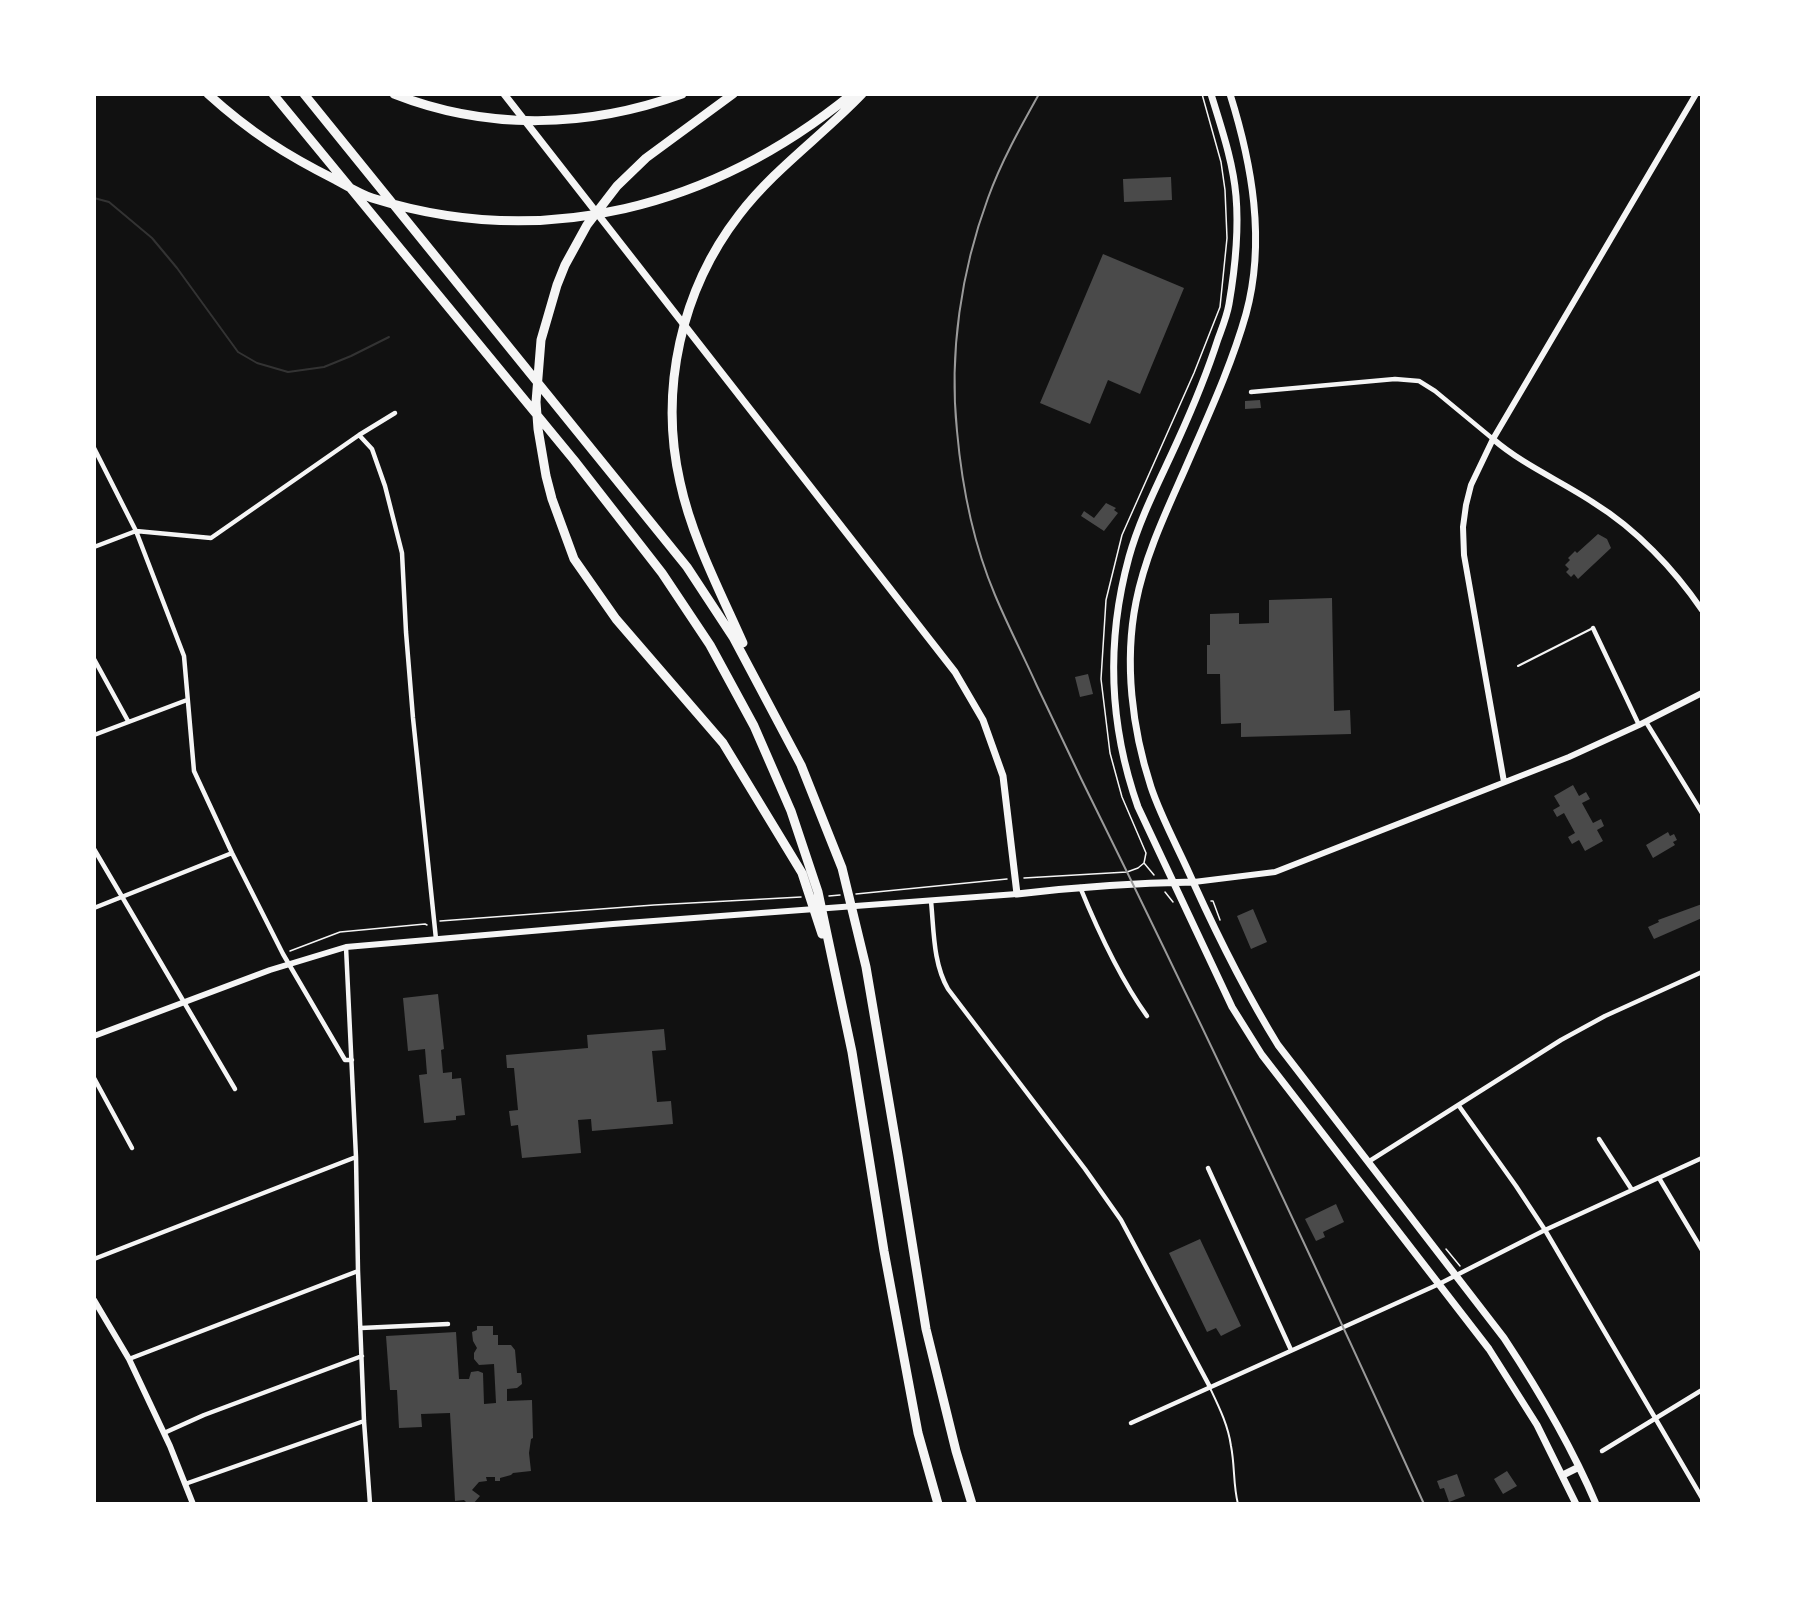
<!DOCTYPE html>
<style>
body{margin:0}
#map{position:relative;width:1796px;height:1598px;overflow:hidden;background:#111;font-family:"Exo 2",sans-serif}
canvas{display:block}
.frame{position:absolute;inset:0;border:96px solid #fff;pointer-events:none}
</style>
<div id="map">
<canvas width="1796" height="1598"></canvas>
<div class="frame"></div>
</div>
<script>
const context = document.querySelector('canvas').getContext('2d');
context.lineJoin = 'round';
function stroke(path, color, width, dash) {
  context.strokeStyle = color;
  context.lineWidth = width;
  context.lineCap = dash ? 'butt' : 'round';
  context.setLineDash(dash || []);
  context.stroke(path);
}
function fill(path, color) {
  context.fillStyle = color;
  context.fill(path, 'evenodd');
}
stroke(new Path2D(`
 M94,198L109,202L152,238L177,268L238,352L257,363L288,372L324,367L351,356L389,337`), '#333', 2);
fill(new Path2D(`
 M1171,177L1172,200L1124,202L1123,179Z
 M1103,254L1184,288L1140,394L1108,380L1090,424L1040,403Z
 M1260,400L1261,408L1245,409V401Z
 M1106,503L1116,508L1114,510L1118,513L1104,531L1081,516L1084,511L1094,518Z
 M1598,534L1607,539L1611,548L1578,579L1574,574L1571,577L1566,572L1569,569L1565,565L1570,560L1568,558L1575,551L1577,553Z
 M1332,598L1334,711L1350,710L1351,734L1241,737V723L1221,724L1220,674H1207V645H1210V614L1239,613V624L1269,623V600Z
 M1088,674L1093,694L1080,697L1075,677Z
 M1573,785L1579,796L1586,792L1590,799L1582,803L1593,823L1601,819L1604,826L1597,830L1603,841L1585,851L1579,840L1572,844L1568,837L1575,833L1564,813L1557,817L1553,810L1560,806L1554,796Z
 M1668,832L1670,836L1674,834L1677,840L1673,842L1675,845L1653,858L1646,845Z
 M1702,904V918L1654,939L1648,927L1659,922L1658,920Z
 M1253,909L1267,942L1251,949L1237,916Z
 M438,994L444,1049L441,1050L443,1073L452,1072V1079L461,1078L465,1115L456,1116V1120L424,1123L419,1075L427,1074L425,1049L408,1051L403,998Z
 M664,1029L666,1050L652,1051L657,1102L671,1101L673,1124L592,1131L591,1119L578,1120L581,1153L522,1158L518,1125L511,1126L509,1111L518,1110L514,1068H507L506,1055L588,1048L587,1035Z
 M1336,1204L1344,1222L1323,1232L1325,1237L1316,1241L1305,1219Z
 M1200,1239L1241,1326L1221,1336L1216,1328L1207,1332L1169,1253Z
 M477,1326H493V1335H498V1345H511L515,1350L517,1373H521L522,1384L517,1388L507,1389V1401L532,1400L533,1438L531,1439L529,1453L531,1471L513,1473L511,1475L500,1478V1481H495V1477H486L487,1481L479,1482L472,1490L480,1496L473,1504H468L464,1500L455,1501L450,1413L421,1414L422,1427L399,1428L397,1390H390L386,1336L456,1332L459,1379H469L471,1372L478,1371L483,1373L484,1404L496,1403L494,1364L479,1365L474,1359V1353L477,1348L473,1341L472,1332L477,1330Z
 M1507,1471L1517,1486L1503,1494L1494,1479Z
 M1457,1474L1465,1496L1449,1502L1444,1488L1440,1489L1437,1481Z`), '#4a4a4a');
stroke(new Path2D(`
 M1154,875L1144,863L1146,853L1122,797L1110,753L1101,679L1106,600L1122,535L1194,373L1220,307L1227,238L1225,190L1221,162L1202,94
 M1024,878L1127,872L1138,868L1144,863
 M1165,892L1173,902
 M856,894L1007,879
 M829,896L840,895
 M1211,901H1213L1220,920
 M440,921L654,905L801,897
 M290,951L340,932L425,924L427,925
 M1446,1249L1460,1266`), '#f5f5f5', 1.5);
stroke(new Path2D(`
 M1518,666L1593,628
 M1210,1388C1219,1407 1228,1425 1231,1446C1235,1466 1233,1485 1238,1504`), '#f5f5f5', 2);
stroke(new Path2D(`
 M1251,392L1395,379L1419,381L1435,391L1493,439
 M359,435L372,449L385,486L402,553L406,632L413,718L436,939
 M94,448L136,531L184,656L194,771L232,853L283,954L345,1060H352
 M94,547L136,531L211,538L359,435L395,413
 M1593,628L1639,725
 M94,659L128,721
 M1646,722L1702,813
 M94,735L187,700
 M94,849L235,1089
 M1080,887C1098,931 1119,977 1147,1016
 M931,901C934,931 933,963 948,989L1085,1169L1121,1220L1210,1387
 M94,908L232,853
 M346,947L356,1157L358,1271L364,1421L370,1504
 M94,1078L132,1148
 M1459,1106L1516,1186L1545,1230L1702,1498
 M1599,1139L1632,1190
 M1368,1162L1561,1040L1605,1016L1702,972
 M1208,1168L1291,1350
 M1659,1178L1702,1250
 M94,1259L356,1157
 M361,1328L448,1324
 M129,1359L358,1271
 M1131,1423L1439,1284L1545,1230L1702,1158
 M164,1433L204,1415L362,1356
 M1602,1451L1702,1390
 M185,1484L364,1421`), '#f5f5f5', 4.5);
stroke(new Path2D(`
 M1493,439C1523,465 1561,481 1594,503C1636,529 1674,569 1702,610
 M1504,782L1464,555L1463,527L1466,505L1471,485L1493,439L1696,94
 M1194,882L1275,872L1569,757L1639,725L1702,693
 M94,1036L270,970L346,947L613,924L1017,894
 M94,1300L129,1359L170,1446L193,1504`), '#f5f5f5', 6);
stroke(new Path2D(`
 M504,94L955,672L983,720L1003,776L1017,894C1076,887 1134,883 1194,882
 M1211,94C1221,127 1233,161 1236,196C1239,231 1235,269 1229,304C1227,316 1222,328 1218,339C1207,373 1193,407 1178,440C1161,478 1140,517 1129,557C1106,641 1109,725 1138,807L1232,1007L1262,1055L1489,1349L1537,1425L1576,1504
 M1230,94C1252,164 1266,241 1246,314C1231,367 1207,418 1185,469C1166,512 1145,556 1136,602C1124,662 1132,729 1151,787C1162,820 1180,851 1194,884C1219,939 1246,993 1278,1045L1504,1338C1539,1391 1571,1445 1596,1504
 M1563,1475L1579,1467`), '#f5f5f5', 7);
stroke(new Path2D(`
 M208,94C250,132 286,155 336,180C347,186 360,194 372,198C545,252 713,207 852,94
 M273,94L574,460L662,573L710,645L754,726L791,811L818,892L852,1052L884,1251L918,1433L938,1504
 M304,94L687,567L733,637L801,765L842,868L866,967L898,1155L926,1329L956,1451L972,1504
 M394,94C488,131 588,128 682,94
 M733,94L646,158L617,186L587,225L565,265L557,285L541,340L536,402L538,429L546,476L552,499L574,559L616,619L723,743L802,873L822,934
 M743,643C720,591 692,538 680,482C659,390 681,290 739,215C774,169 822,136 862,94`), '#f5f5f5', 9);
stroke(new Path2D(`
 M1039,94C1020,128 1001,162 988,198C961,271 949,353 957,431C962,487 973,543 995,595C1008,626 1023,655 1037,686C1066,748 1096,810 1127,872C1229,1081 1328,1292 1424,1504`), '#9a9a9a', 2);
</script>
